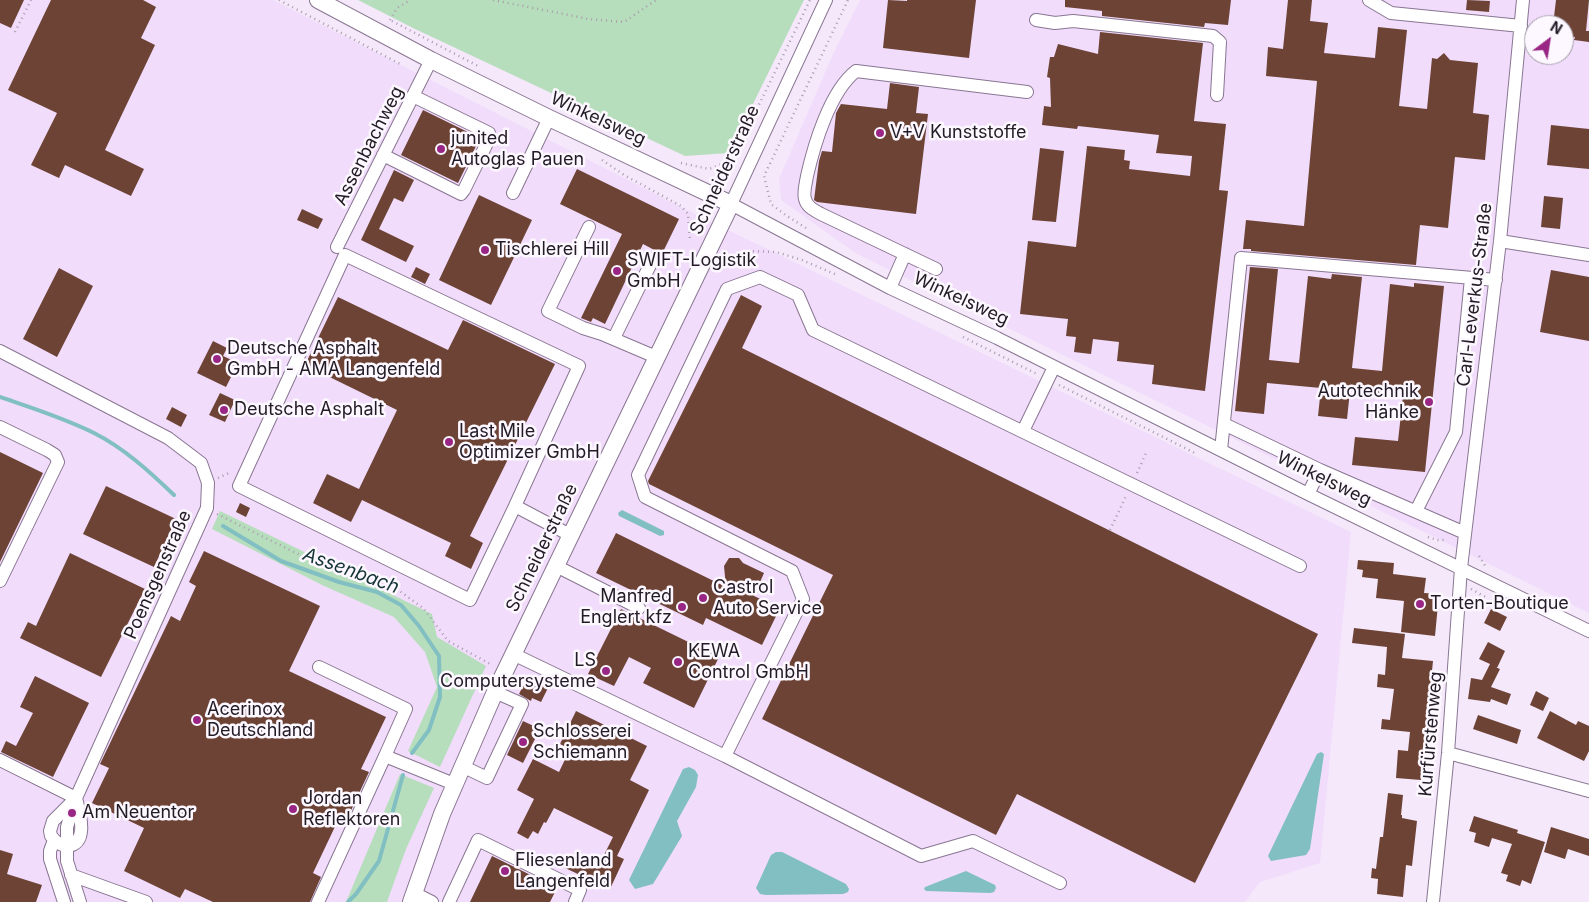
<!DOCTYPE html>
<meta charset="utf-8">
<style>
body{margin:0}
#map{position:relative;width:1589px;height:902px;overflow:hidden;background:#f5e8fb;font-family:Inter,sans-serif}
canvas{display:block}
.north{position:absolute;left:1524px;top:15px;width:50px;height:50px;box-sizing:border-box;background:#fdf8ff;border:1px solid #a59fa8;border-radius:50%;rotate:31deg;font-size:14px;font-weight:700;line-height:20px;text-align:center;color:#221a25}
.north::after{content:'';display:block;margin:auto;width:18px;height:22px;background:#992684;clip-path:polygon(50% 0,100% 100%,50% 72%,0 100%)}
</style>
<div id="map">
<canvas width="1589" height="902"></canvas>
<div class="north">N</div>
</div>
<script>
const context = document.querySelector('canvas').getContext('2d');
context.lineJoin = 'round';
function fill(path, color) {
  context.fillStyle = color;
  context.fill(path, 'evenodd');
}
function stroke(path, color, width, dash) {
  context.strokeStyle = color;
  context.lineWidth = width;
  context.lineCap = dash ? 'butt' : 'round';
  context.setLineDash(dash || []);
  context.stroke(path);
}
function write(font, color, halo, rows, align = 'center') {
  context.font = font + ' Inter,sans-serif';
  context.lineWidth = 5;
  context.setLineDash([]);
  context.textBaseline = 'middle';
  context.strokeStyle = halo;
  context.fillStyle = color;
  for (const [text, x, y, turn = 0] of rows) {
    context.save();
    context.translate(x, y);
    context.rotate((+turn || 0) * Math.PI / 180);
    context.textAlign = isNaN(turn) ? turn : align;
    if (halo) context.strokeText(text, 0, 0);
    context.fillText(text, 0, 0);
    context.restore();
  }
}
fill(new Path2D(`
 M0,0H273L697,215L1351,532L1320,863L1260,882L1245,902H0Z
 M860,0H1589V613L857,254L781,200L779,179L834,52ZM1534,25H1564V55H1534Z`), '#f1dcfb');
fill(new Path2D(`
 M358,0H804L729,153L685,156L413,28Z
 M220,511L432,614L437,637L486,666L440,767L408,751L437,687L425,652L394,617L322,585L212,529Z
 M400,774L434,788L406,849L387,902H346Z`), '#b7debc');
fill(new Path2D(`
 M622,510L664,531V535L660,536L619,516L618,513Z
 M1321,752L1324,754L1310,849L1306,855L1271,861L1268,856L1317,754Z
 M689,767L695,770L698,775L696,787L677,821L682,836L653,884L635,889L629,880L683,769Z
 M776,852H782L846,884L849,889L848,892L843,894L766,895L760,894L756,888L771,855Z
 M966,871L995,885L996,888L994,892L990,893L926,891L924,889L925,887Z`), '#81bfc3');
stroke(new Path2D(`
 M0,397C32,408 64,418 94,433C124,448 150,472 174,495
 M223,526L281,561L339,582L377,592L401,605L419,626L439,656L440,697L429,730L412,753
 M348,902L356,894L379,861L403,775`), '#81bfc3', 4);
fill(new Path2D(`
 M0,0H24L11,28L0,23Z
 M51,0H143L156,7L141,38L155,45L105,150L144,169L131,196L65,165L59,178L31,165L57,113L8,90Z
 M888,0L907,1V0H976L969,58L883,48Z
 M1065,0H1231L1228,25L1205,23L1204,27L1102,16V11L1065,7Z
 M1288,0H1312L1310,21L1328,23L1324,53L1375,58L1378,27L1407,30L1399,106L1427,109L1432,58L1437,59L1444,53L1450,60L1478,63L1473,113L1489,115L1485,160L1455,157L1448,228L1420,225L1416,265L1251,251V249H1243L1246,220L1304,226L1317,81L1266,76L1268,47L1283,49Z
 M1467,0L1490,1L1489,12L1466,10Z
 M1556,0H1589L1586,31H1589V42L1574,40L1575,37L1564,36V25H1553Z
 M1100,32L1203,43L1194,121L1226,124L1219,190L1228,191L1205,391L1152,384L1154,365L1117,361L1119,342L1093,339L1091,354L1074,352L1076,337L1066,336L1068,319L1020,314L1028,241L1076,247L1087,146L1125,150L1124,160L1130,161L1129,169L1190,176L1192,156L1156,153L1159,135L1078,126L1077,129L1042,125L1044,106L1051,107L1050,78L1047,77L1050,57H1054L1058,44L1098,54Z
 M890,83L919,87L916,113L928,114L916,214L817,202L814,200L819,161L822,151L832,152L836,113L841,104L887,109Z
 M423,110L480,138L458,183L401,155Z
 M1551,125L1589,129V169L1547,165Z
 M1040,148L1064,151L1056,222L1032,220Z
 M577,169L679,219L662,254L643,244L605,324L593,318L591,322L581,318L622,234L560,204Z
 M394,170L414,180L403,202L394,198L379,229L414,246L406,262L361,240Z
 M479,195L532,220L491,305L439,280Z
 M1544,196L1563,198L1560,229L1541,227Z
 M302,209L323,219L318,229L297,220Z
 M416,267L430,274L425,284L411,277Z
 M1250,267L1278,269L1269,360L1299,363L1308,276L1331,279L1332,274L1362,277L1352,368L1382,371L1390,284L1414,287V283L1444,286L1425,472L1352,465L1355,437L1398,441L1403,396L1350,391L1347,419L1318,416L1321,388L1267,383L1264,414L1235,411Z
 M59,268L93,286L57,357L23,339Z
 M1551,270L1589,277V341L1540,332Z
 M741,295L762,306L742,348L1318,634L1195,883L1017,794L996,835L762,719L833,575L649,484L648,481Z
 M338,297L448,350L463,320L555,364L470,536L483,543L471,569L445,556L451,543L362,500L351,522L313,503L327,474L359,489L397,410L305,365Z
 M213,341L227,348L223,356L238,363L226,387L197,373Z
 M220,393L235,400L225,422L209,415Z
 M172,407L187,415L181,427L166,419Z
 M0,452L43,473L0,562Z
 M106,486L176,519L154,567L83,534Z
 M240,503L250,508L246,517L236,512Z
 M616,533L726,587L724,566L729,558H739L743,563L764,573L754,596L780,608L762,645L706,618L703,625L596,573Z
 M204,551L320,606L289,671L386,717L361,769L369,772L348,817L341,814L313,873L321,877L310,902H213L185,889L180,898L124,871L144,828L92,803L109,768L100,764L171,616L180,621L196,586L189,582Z
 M70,553L145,589L101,677L20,638L28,622L36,626Z
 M1358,560L1394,563L1393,574L1426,578L1424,593L1439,594L1435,636L1401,632L1404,601L1376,598L1378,579L1362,577L1363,570L1357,569Z
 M621,609L719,657L694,708L643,683L651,668L629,657L614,686L588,674Z
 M1491,609L1507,617L1500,631L1484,623Z
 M1354,628L1405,634L1402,658L1433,661L1421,780L1396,778L1398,750L1408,751L1410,732L1381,729L1382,719L1390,720L1394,689L1377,687L1378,674L1385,675L1387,647L1352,643Z
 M1488,642L1505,651L1497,668L1495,667L1500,669L1491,687L1511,694L1507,705L1491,699L1490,702L1468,699L1471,678L1482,680L1490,664L1479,659Z
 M35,676L89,703L53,777L1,752L6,741L16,746L33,713L20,707Z
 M528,676L549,686L541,702L532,698L531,701L519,694Z
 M1536,691L1549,698L1543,711L1530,705Z
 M576,711L647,746L630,780L649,790L617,856L624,859L610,889L563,867L568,855L597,869L613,837L554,808L546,823L544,822L538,834L533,831L528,839L517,833L534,799L517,790L533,759L559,772L570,749L560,744Z
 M1550,711L1576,725L1578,721L1589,726V751L1584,761L1537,738Z
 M1478,715L1521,730L1517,744L1473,729Z
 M523,721L540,729L523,763L507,755Z
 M1388,793L1403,795L1401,815H1402V818L1417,821L1412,866L1406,865L1403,897L1377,894L1378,879L1371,878L1372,868L1376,869L1380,837H1383Z
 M1474,816L1518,830L1517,833L1545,842L1531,884L1522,880L1520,886L1506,881L1508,875L1501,873L1512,844L1492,838L1489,847L1474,842L1476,833L1469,831Z
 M1551,827L1589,839V856L1568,849L1565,859L1544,852Z
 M0,850L13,854L7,874L42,885L36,902H0Z
 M492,856L557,888L550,902H470Z`), '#6d4336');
const minor = new Path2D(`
 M826,0L731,204L890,288L997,338L1308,494L1589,631
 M1369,0L1391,13L1521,26
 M1036,20L1055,23L1073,21L1213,36L1220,42L1217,95
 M383,155L461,194L464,190L490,137L489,133L413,96
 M513,193L549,118
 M589,227L548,311L583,328L602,334L656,357
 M1500,241L1589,255
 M337,247L431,60
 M936,269L821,214C814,210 807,207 805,199C803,192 806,183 807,176C814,145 830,91 856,71L1027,92
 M890,288L905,254
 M614,338L653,259
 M0,351L168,438L201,463L208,483L207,508L76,798L67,827V861L80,902
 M1224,424L1320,470L1308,494
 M0,427L47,450L55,455L58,462L0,581
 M1023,431L1054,367
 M1221,450L1241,258L1496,280
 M1320,470L1465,533
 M515,506L470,600L239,486L345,255L579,366L515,506L570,535
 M1416,511L1456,432L1471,278
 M556,566L639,608
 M513,654L725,756
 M319,667L406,709L385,756
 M1448,753L1589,791
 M0,760L76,798
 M462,766L487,778L522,704L495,692
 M76,798C79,811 90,844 67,846C61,846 55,841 51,836L50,831L53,821Z
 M54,840L50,851V859L64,902
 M71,875L146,902
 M1060,883L973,841L921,856L725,756L803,599L792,571L645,497L638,475L727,289L760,277L798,295L813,330L1300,566
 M414,893L432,902
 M318,902L385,756L454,784
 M449,902L478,840L580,890L575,902
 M1433,902L1448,753L1461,568L1500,241L1523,0`);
const major = new Path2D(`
 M318,0L431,60L549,118L731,204L495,692L442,814L411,902`);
stroke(minor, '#897692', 14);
stroke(major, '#897692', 18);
stroke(new Path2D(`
 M279,0L402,65
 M493,0L589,19L624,22L656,0
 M390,20L397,8L410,0
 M392,21L478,66
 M15,32L31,0
 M602,160L624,175L681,206L688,214L690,240
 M681,163L709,169L732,160L810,0
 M806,228L787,216L771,204L764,176L848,0
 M748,251L776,252L802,260L837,275
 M963,337L1039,375
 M1059,385L1197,454
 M1137,473L1147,451
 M218,478L231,472
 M217,514L296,553L324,566L397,589L423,608L448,641L492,665
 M1110,530L1126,496
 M1428,537L1437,540H1445
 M1479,556L1486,567
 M1471,589L1487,598`), '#a89dad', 2.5, [1, 4]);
stroke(minor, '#fff', 12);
stroke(major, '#fff', 16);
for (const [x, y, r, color] of [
 [880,133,5,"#992684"],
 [441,149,5,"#992684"],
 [485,250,5,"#992684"],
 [617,271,5,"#992684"],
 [217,359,5,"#992684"],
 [1429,402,5,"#992684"],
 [224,410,5,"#992684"],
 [449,442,5,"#992684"],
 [703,598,5,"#992684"],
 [1420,604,5,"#992684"],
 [682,607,5,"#992684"],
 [678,662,5,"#992684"],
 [606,671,5,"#992684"],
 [197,720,5,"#992684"],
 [523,742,5,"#992684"],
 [293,809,5,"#992684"],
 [72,813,5,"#992684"],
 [505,871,5,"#992684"]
]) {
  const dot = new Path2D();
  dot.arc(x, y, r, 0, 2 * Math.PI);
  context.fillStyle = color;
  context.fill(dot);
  stroke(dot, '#fdf8ff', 2);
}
write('18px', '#221a25', '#fdf8ff', [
 ["Winkelsweg",598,119,25],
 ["Assenbachweg",369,146,-63],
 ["Schneiderstraße",725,170,-65],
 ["Carl-Leverkus-Straße",1475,295,-83],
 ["Winkelsweg",961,299,25],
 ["Winkelsweg",1324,479,26],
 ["Schneiderstraße",542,548,-64],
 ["Poensgenstraße",158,575,-66],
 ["Kurfürstenweg",1431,734,-85]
]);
write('18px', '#221a25', '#fdf8ff', [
 ["V+V Kunststoffe",890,133],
 ["junited",451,139],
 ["Autoglas Pauen",451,160],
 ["Tischlerei Hill",495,250],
 ["SWIFT-Logistik",627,261],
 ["GmbH",627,282],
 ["Deutsche Asphalt",227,349],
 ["GmbH - AMA Langenfeld",227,370],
 ["Autotechnik",1419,392,"right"],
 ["Hänke",1419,413,"right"],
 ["Deutsche Asphalt",234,410],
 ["Last Mile",459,432],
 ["Optimizer GmbH",459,453],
 ["Castrol",713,588],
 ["Auto Service",713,609],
 ["Manfred",672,597,"right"],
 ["Englert kfz",672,618,"right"],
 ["Torten-Boutique",1430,604],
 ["KEWA",688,652],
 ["Control GmbH",688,673],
 ["LS",596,661,"right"],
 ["Computersysteme",596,682,"right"],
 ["Acerinox",207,710],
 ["Deutschland",207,731],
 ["Schlosserei",533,732],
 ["Schiemann",533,753],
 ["Jordan",303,799],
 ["Reflektoren",303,820],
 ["Am Neuentor",82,813],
 ["Fliesenland",515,861],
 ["Langenfeld",515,882]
], 'left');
write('italic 19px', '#143436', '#fdf8ff', [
 ["Assenbach",351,571,20]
]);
</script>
